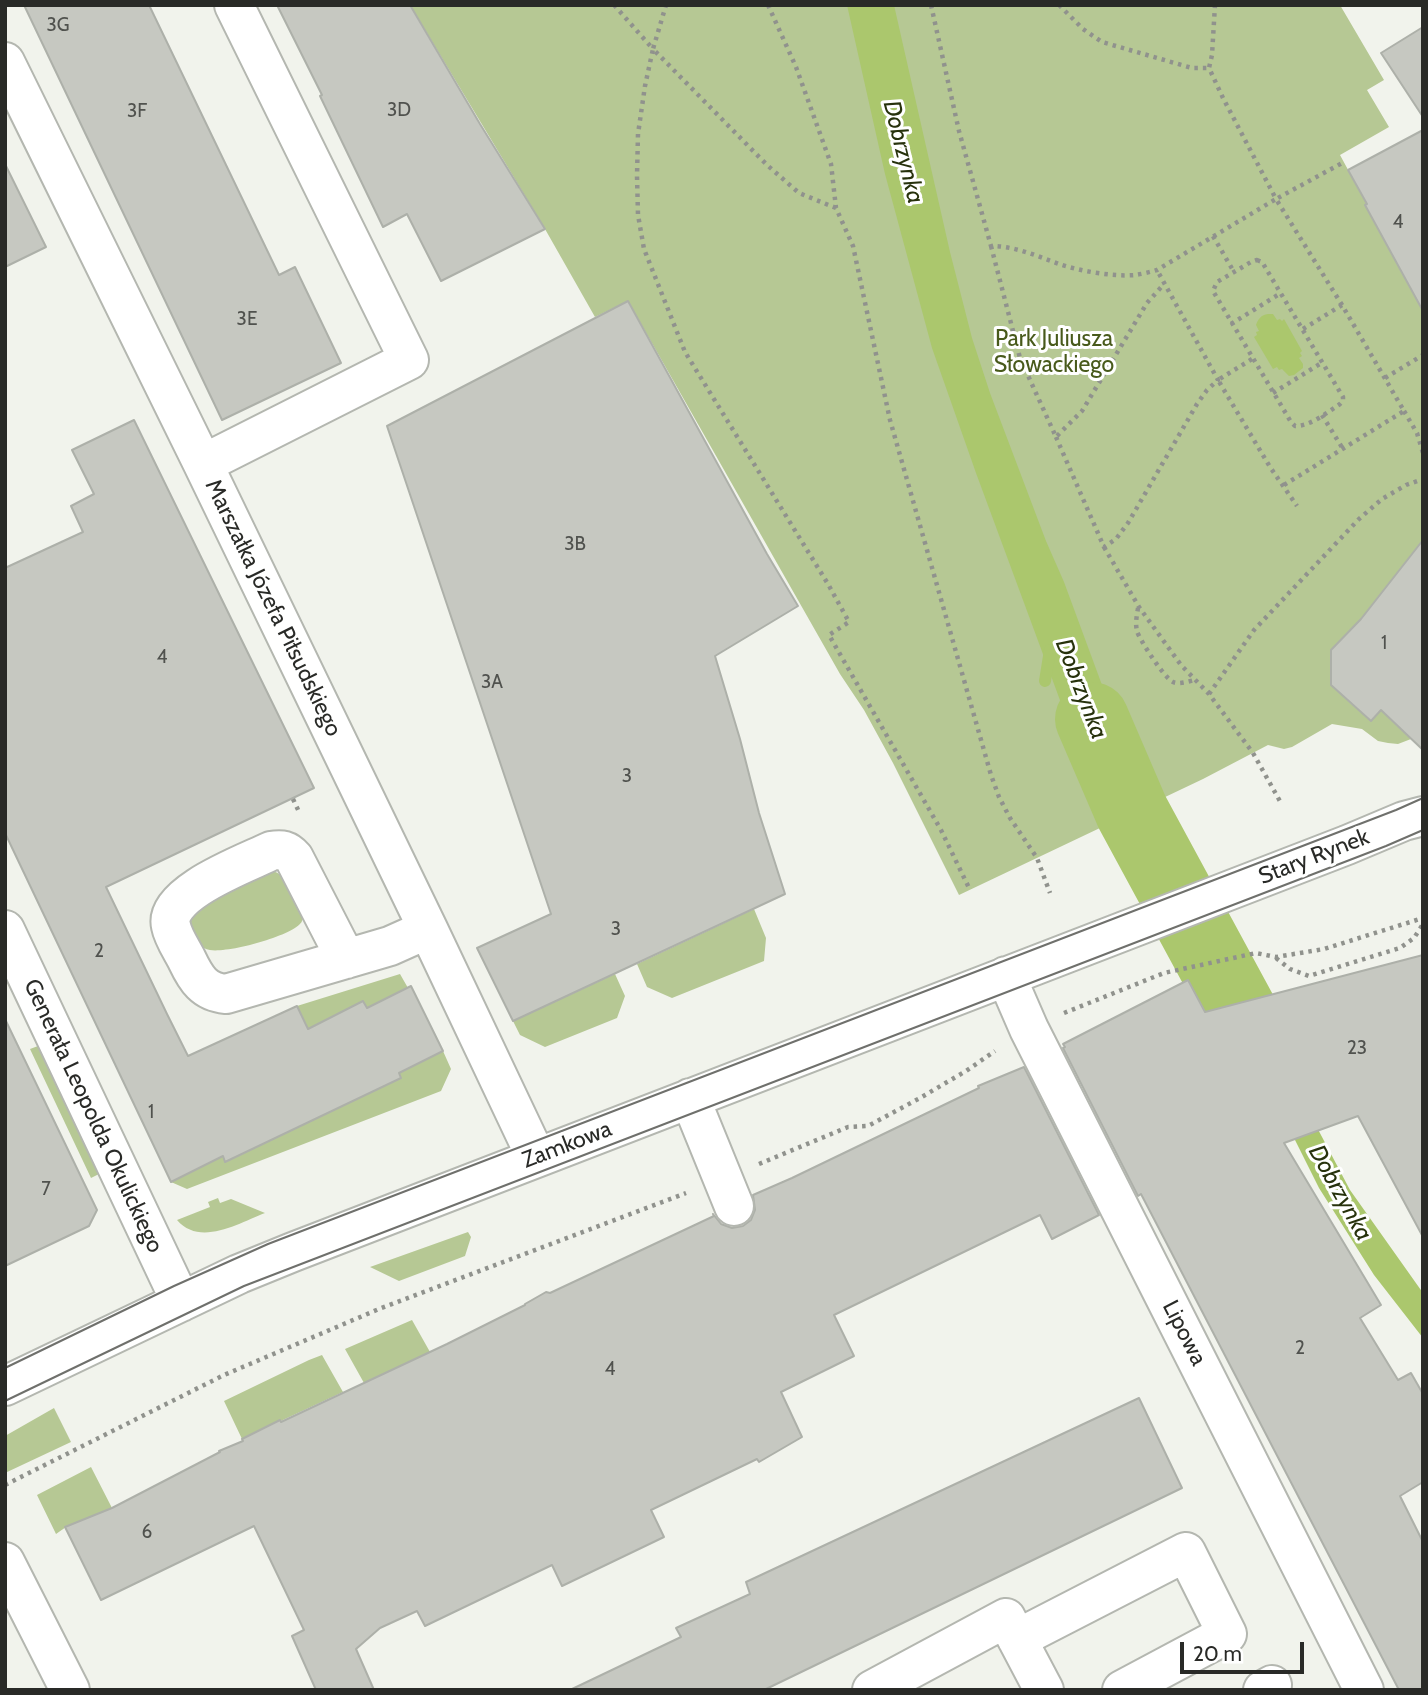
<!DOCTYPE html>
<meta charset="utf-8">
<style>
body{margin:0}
#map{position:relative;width:1428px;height:1695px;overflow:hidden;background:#f1f3ec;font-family:Cabin,sans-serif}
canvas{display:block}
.frame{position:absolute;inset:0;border:7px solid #292a27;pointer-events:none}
.scale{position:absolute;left:1180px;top:1642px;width:124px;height:32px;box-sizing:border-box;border:4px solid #292a27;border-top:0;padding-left:9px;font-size:21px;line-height:24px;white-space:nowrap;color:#292a27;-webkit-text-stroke:5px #fff;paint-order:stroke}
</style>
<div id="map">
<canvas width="1428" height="1695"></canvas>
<div class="frame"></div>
<div class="scale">20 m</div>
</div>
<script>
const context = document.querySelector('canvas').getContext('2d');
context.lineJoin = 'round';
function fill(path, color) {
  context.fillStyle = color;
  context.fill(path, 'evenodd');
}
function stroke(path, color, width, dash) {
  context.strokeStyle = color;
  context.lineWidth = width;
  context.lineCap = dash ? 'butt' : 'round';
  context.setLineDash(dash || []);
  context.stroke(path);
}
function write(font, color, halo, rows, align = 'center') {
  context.font = font + ' Cabin,sans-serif';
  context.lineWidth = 6;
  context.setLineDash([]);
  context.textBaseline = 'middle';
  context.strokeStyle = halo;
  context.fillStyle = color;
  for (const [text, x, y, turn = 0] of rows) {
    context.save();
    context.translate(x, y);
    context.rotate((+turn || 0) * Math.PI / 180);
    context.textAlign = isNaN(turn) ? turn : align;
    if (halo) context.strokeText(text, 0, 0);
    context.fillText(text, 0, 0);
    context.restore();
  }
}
fill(new Path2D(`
 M410,5H1340L1384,80L1367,90L1389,127L1340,155L1423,308V663L1347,700L1370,720L1381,710L1411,739L1398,744L1388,743L1378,741L1362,729L1332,724L1292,747L1284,749L1268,745L1203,779L959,895L893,763L864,710L840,674L628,301L595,317L545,229Z
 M264,870C282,871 283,877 292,891C297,900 307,910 302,921C297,935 221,956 206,949C201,947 199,941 196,937C191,927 189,923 192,912Z
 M754,909L766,938L764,961L672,998L647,987L637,964Z
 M400,974L408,988L367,1008L308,1029L297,1006Z
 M615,974L625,996L617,1018L545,1047L520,1035L513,1021Z
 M38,1046L99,1174L91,1178L30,1049Z
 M443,1051L451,1069L441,1091L187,1189L171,1182L223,1156L226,1162L400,1078L399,1073Z
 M218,1198L220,1203L231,1199L265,1213C239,1223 200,1247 177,1220L210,1207L208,1202Z
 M468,1232L471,1237L465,1256L399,1281L370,1267Z
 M412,1320L430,1352L364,1383L345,1349Z
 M322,1355L343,1392L242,1439L224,1401L309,1360Z
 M54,1408L71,1442L5,1473V1436Z
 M91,1467L112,1508L66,1527L56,1534L37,1495Z`), '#b6c894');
fill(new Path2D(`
 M847,5H894L950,252L972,338L990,393L1046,541L1064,582L1116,723L1127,738L1161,798L1108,824L1099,808L1096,798L1089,763L1081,757L976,473L932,348L885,174Z
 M1268,314H1273L1277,320L1280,319L1282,321L1284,319L1302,351L1300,353L1302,356L1299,358L1303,364V368L1294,375L1289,376L1282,369L1279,370L1277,367L1273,369L1254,337L1257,335L1256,332L1259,331L1256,325C1258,319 1261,315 1268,314Z
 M1238,981L1255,1010L1350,1190L1423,1293V1338L1374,1275L1319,1188L1294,1138L1216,993Z`), '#abc76d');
stroke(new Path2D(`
 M1045,681L1050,650`), '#abc76d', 12);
stroke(new Path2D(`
 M1092,719L1132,812L1275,1076`), '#abc76d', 74);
const building = new Path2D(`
 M24,5H149L279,275L295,267L341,363L222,420Z
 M277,5H410L480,124L545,229L441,281L407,214L383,227L320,96L322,95Z
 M1423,27V117L1381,53Z
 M1423,130V311L1365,205L1367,204L1348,170Z
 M5,164L46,247L5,267Z
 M628,301L767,554L798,606L715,656L740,739L759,813L785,894L513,1021L477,948L551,914L387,426Z
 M134,420L314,788L106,887L167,1014L188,1056L297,1006L308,1029L363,1001L367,1008L411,986L443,1051L399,1073L401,1078L225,1162L223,1156L171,1182L5,833V568L83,532L71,506L94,494L72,450Z
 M1423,540V750L1381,710L1371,721L1331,685V650L1361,619Z
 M1423,955V1237L1358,1116L1284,1143L1381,1305L1360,1318L1398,1380L1411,1373L1423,1394V1482L1400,1496L1423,1542V1690H1399L1141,1194L1138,1196L1063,1048L1065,1047L1063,1044L1188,980L1205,1012Z
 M5,1019L97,1210L89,1226L5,1266Z
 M1024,1067L1099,1215L1052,1239L1040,1215L834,1315L854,1356L781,1392L802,1437L759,1462L757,1459L651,1510L664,1537L562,1586L552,1565L425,1626L417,1611L380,1628L356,1649L374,1690H316L292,1636L304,1630L254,1526L101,1600L65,1527L112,1508L220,1452L219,1451L243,1441L242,1439L280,1420L281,1422L447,1344L525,1305V1304L546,1292L550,1293L714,1216L713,1214L721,1224L732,1228L743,1226L751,1220L755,1210L753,1195L792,1178L979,1088L978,1086Z
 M1139,1398L1182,1488L764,1690H570L681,1637L676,1628L750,1594L746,1582Z`);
fill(building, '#c6c8c1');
stroke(building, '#adb0a9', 2);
const minor = new Path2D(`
 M5,62L203,464L428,929L536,1157
 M203,464L409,360L234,5
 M5,930L181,1302
 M346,959L294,858C287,850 282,849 271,851C247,863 163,893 171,926C173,937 182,950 187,960C196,979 204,992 226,994L373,951L390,946L428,929
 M1006,976L1029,1029L1364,1690
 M690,1098L734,1206
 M5,1386L239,1274L293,1252L1347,845L1404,821L1423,816
 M5,1562L70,1690
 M1017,1639L1186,1552L1227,1634L1122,1690
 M872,1690L1006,1618L1044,1690
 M1263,1690L1272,1685`);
stroke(minor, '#b4b7b0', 42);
stroke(new Path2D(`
 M614,5L653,49L666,5
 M768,5L796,67L831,164L836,208L853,246L890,420L991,775L999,797L1010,818L1037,858L1050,893
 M931,5L959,131L991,246C1015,246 1037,256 1059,264C1080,271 1113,277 1135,275C1142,274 1150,272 1157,270L1276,199L1223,98L1209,68L1212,55L1215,5
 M1059,5L1083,29L1102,42L1192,68H1209
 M836,208L799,193L767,165L653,49L645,86L638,134L637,176L638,215L644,249L685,352L828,584L849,622L829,635L941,830L970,890
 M1213,236L1234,272
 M991,246L1020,358L1056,437L1082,411L1147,303L1164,284
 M1257,260L1262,262L1343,397V401L1340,404C1326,413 1311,426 1295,426L1291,422L1213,291L1217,282L1251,262Z
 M1231,324L1281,293
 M1303,329L1342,305
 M1252,359L1218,380L1270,467L1297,506
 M1385,378L1423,355
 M1273,393L1323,362
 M1404,411L1417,433L1423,453
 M1322,415L1343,449
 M1056,437L1104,547L1116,539L1128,523L1197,404L1207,390L1218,380L1157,270
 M1284,485L1404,411L1342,305L1276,199L1344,162
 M1104,547L1139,607L1181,665L1209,694L1253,753L1281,803
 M1138,608C1137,615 1135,623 1137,631C1139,639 1165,679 1173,682C1179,685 1189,681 1195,680
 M1209,694L1254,630L1359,519L1382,499L1406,485L1423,479
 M293,799L300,814
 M1276,958L1290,969L1309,976L1400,948L1414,938L1423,924
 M1064,1013L1164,973L1256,953L1276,957L1324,949L1423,918
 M759,1164L848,1127L868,1126L920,1098L966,1071L995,1051
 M5,1485L224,1375L379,1309L686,1193`), '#90928d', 4.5, [3.5, 5]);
stroke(minor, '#fff', 38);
stroke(new Path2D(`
 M5,1368L174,1286L268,1244L1396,810L1423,798
 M5,1401L244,1286L1386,846L1423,830`), '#6f706c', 2);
write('19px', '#50524e', null, [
 ["3G",58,25],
 ["3D",399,110],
 ["3F",137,111],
 ["4",1398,222],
 ["3E",247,319],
 ["3B",575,544],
 ["1",1384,643],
 ["4",162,657],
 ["3A",492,682],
 ["3",627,776],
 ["3",616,929],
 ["2",99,951],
 ["23",1357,1048],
 ["1",151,1112],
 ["7",46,1189],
 ["2",1300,1348],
 ["4",610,1369],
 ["6",147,1532]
]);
write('23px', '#485a1b', '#fff', [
 ["Park Juliusza",1054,339],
 ["Słowackiego",1054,365]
]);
write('23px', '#292a27', '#fff', [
 ["Marszałka Józefa Piłsudskiego",273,608,64],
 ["Stary Rynek",1314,857,-21],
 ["Generała Leopolda Okulickiego",93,1116,65],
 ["Zamkowa",567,1145,-21],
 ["Lipowa",1184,1333,63]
]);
write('italic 24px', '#27320c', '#fff', [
 ["Dobrzynka",903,152,76],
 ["Dobrzynka",1081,689,69],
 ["Dobrzynka",1340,1193,61]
]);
</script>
